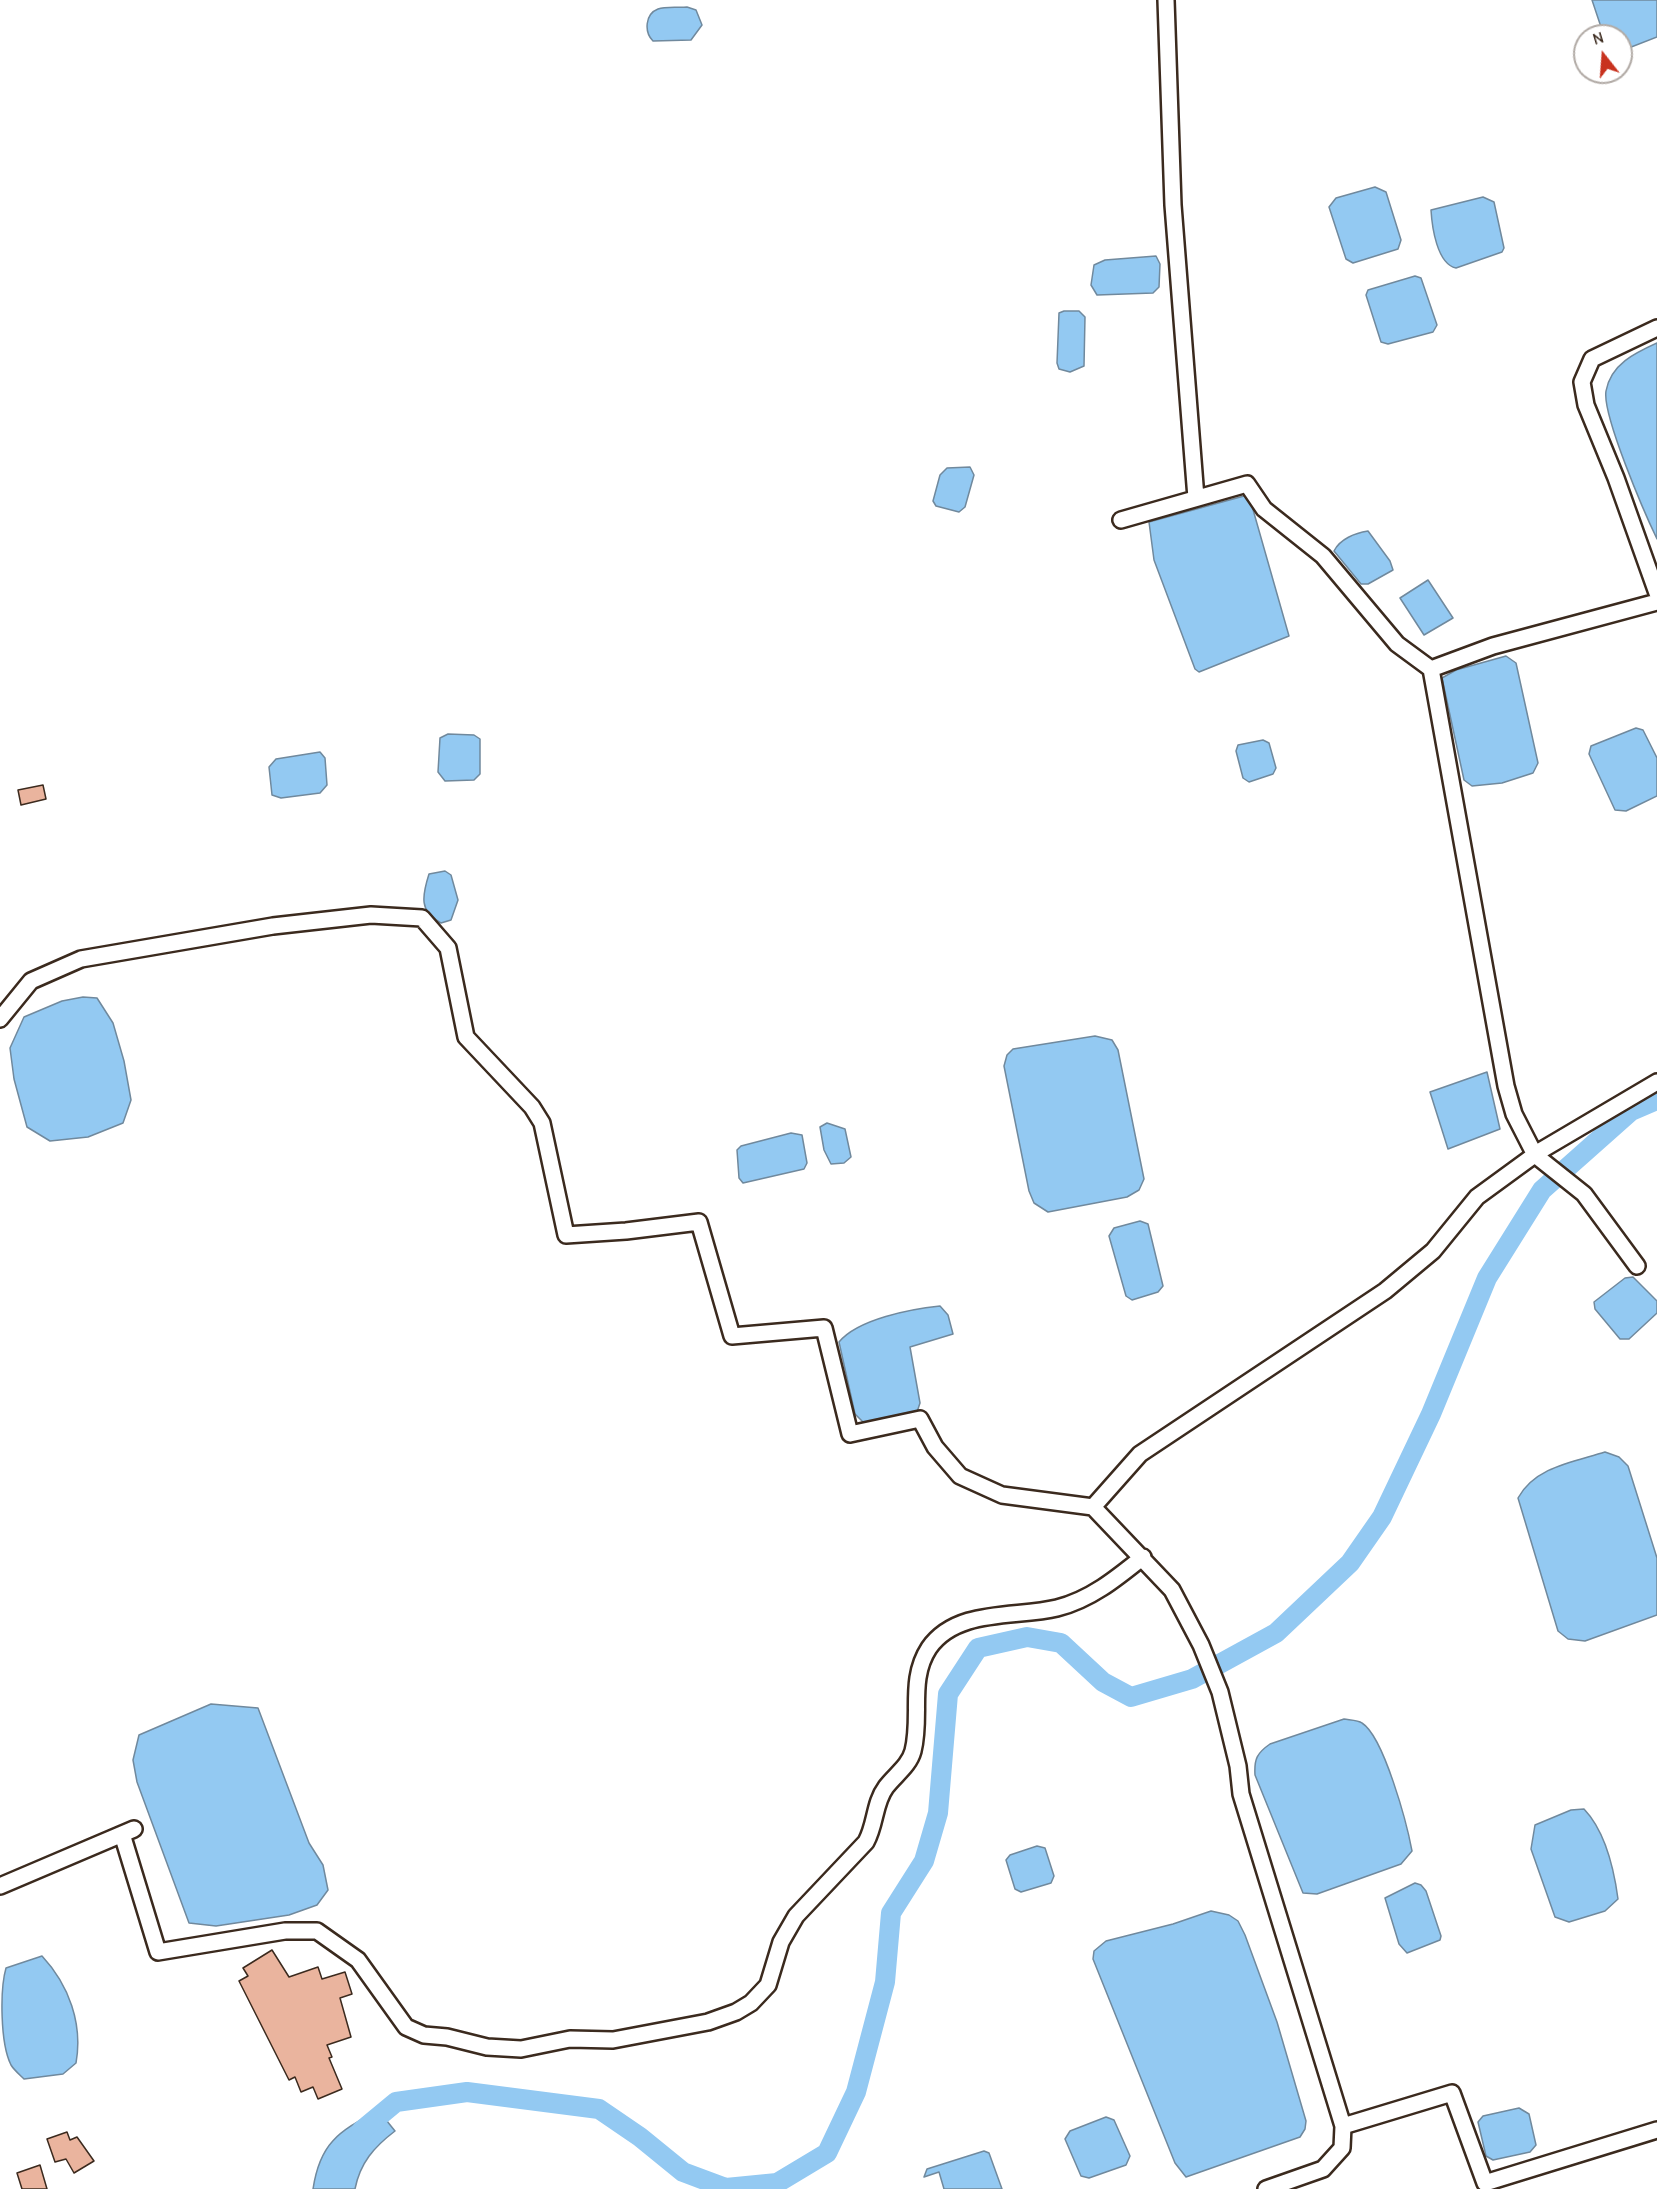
<!DOCTYPE html>
<style>
body{margin:0}
#map{position:relative;width:1657px;height:2189px;overflow:hidden;background:#fff;font-family:"Comic Neue",sans-serif}
canvas{display:block}
.north{position:absolute;left:1573px;top:24px;width:60px;height:60px;box-sizing:border-box;background:#fff;border:2px solid #b1aaa5;border-radius:50%;rotate:343deg;font-size:16px;font-weight:700;line-height:24px;text-align:center;color:#3b2a1e}
.north::after{content:'';display:block;margin:auto;width:21px;height:27px;background:#c8321e;clip-path:polygon(50% 0,100% 100%,50% 72%,0 100%)}
</style>
<div id="map">
<canvas width="1657" height="2189"></canvas>
<div class="north">N</div>
</div>
<script>
const context = document.querySelector('canvas').getContext('2d');
context.lineJoin = 'round';
function fill(path, color) {
  context.fillStyle = color;
  context.fill(path, 'evenodd');
}
function stroke(path, color, width, dash) {
  context.strokeStyle = color;
  context.lineWidth = width;
  context.lineCap = dash ? 'butt' : 'round';
  context.setLineDash(dash || []);
  context.stroke(path);
}
const water = new Path2D(`
 M1592,0H1657V37L1621,51V36H1604Z
 M687,7L696,10L702,25L691,40L653,41C644,32 645,14 658,9C666,6 679,8 687,7Z
 M1375,187L1386,192L1401,240L1398,249L1353,263L1346,259L1329,207L1336,198Z
 M1483,197L1494,202L1504,248L1502,252L1456,268C1437,264 1432,227 1431,210Z
 M1156,256L1160,264L1159,287L1153,293L1097,295L1091,285L1094,265L1105,260Z
 M1415,276L1421,278L1437,325L1433,332L1388,344L1381,342L1366,295L1368,290Z
 M1064,311H1079L1085,317L1084,366L1070,372L1059,369L1057,363L1059,313Z
 M1657,343V539C1645,514 1602,415 1606,391C1611,364 1635,353 1657,343Z
 M970,467L974,475L965,507L959,512L936,506L933,501L940,475L947,468Z
 M1244,496L1250,499L1289,636L1199,672L1195,669L1154,560L1149,522Z
 M1368,531L1390,561L1393,570L1368,584H1361L1334,551C1340,539 1355,533 1368,531Z
 M1428,580L1453,618L1424,635L1400,598Z
 M1506,656L1516,663L1538,763L1533,773L1502,783L1472,786L1464,780L1442,678L1456,670Z
 M1636,728L1643,730L1657,758V796L1626,811L1615,810L1589,754L1591,746Z
 M448,734L474,735L480,739V774L474,780L445,781L438,772L440,738Z
 M1263,740L1269,743L1276,768L1273,774L1249,782L1243,778L1236,751L1238,745Z
 M320,752L325,758L327,785L320,793L281,798L272,795L269,767L276,759Z
 M445,871L451,875L458,900L451,920L441,923C419,912 422,896 429,874Z
 M83,997L97,998L113,1023L124,1061L131,1100L123,1123L88,1137L50,1141L27,1127L14,1079L10,1048L24,1017L62,1001Z
 M1095,1036L1112,1040L1118,1050L1144,1179L1139,1190L1127,1197L1048,1212L1034,1203L1029,1191L1004,1066L1007,1055L1013,1049Z
 M1487,1072L1500,1129L1448,1149L1430,1092Z
 M827,1123L845,1129L851,1157L844,1163L831,1164L824,1150L820,1127Z
 M791,1133L802,1135L807,1163L804,1169L743,1183L739,1178L737,1150L741,1146Z
 M1140,1221L1148,1224L1163,1286L1158,1292L1132,1300L1126,1296L1109,1236L1114,1228Z
 M1633,1277L1657,1301V1313L1629,1339H1620L1595,1309L1594,1302L1625,1278Z
 M940,1306L948,1315L953,1334L910,1347L920,1403L916,1415L895,1421L864,1423L855,1414L839,1342C858,1319 911,1309 940,1306Z
 M1605,1452L1619,1457L1628,1466L1657,1558V1615L1585,1641L1568,1639L1558,1631L1518,1498C1535,1467 1573,1462 1605,1452Z
 M211,1704L258,1708L309,1843L323,1865L328,1890L317,1905L289,1915L216,1926L189,1923L137,1782L133,1760L139,1735Z
 M1344,1719C1349,1720 1358,1720 1362,1723C1384,1737 1407,1824 1412,1851L1401,1864L1317,1894L1303,1893L1255,1775C1254,1759 1257,1753 1270,1744Z
 M1584,1809C1605,1831 1614,1869 1618,1899L1605,1911L1569,1922L1555,1917L1531,1849L1535,1825L1571,1810Z
 M1037,1846L1045,1848L1054,1876L1051,1883L1021,1892L1015,1889L1006,1860L1010,1855Z
 M1415,1883L1421,1885L1426,1891L1441,1936L1440,1940L1407,1953L1399,1944L1385,1898Z
 M1211,1911L1229,1915L1238,1921L1245,1935L1277,2022L1306,2121L1305,2129L1300,2137L1186,2177L1175,2163L1093,1959L1094,1951L1106,1941L1173,1924Z
 M42,1956C69,1985 83,2024 76,2063L63,2074L24,2079C20,2075 14,2070 11,2065C0,2043 0,1989 6,1968Z
 M1519,2108L1529,2114L1536,2145L1530,2152L1493,2160L1486,2156L1478,2122L1483,2116Z
 M378,2110L395,2131C374,2147 360,2163 355,2189H313C320,2142 339,2132 378,2110Z
 M1106,2117L1114,2120L1130,2156L1126,2165L1089,2178L1081,2176L1065,2139L1070,2131Z
 M984,2151L989,2153L1002,2189H944L939,2172L924,2177L927,2169Z`);
fill(water, '#93c9f2');
stroke(water, '#70899d', 1.5);
stroke(new Path2D(`
 M361,2131L396,2102L467,2092L599,2109L640,2137L683,2172L726,2188L777,2183L827,2153L856,2092L885,1982L891,1913L924,1861L938,1813L948,1694L978,1648L1027,1637L1061,1643L1103,1682L1131,1697L1192,1679L1276,1633L1350,1563L1382,1517L1431,1414L1487,1278L1542,1190L1631,1111L1657,1100`), '#93c9f2', 20);
const building = new Path2D(`
 M43,785L46,799L21,805L18,790Z
 M272,1950L289,1977L318,1967L322,1979L345,1972L352,1994L340,1998L351,2037L327,2045L332,2057L329,2058L342,2089L318,2099L313,2087L301,2092L295,2077L289,2080L239,1981L248,1976L243,1968Z
 M67,2132L70,2140L77,2137L94,2161L74,2173L66,2159L55,2162L47,2139Z
 M40,2165L47,2189H22L17,2173Z`);
fill(building, '#eab49e');
stroke(building, '#3b2a1e', 1.5);
const minor = new Path2D(`
 M1166,0L1173,205L1196,498
 M1657,328L1592,359L1582,382L1586,405L1616,478L1657,593
 M1121,520L1247,484L1264,509L1323,556L1397,644L1431,669
 M0,1019L31,981L81,959L273,926L371,915L422,918L448,948L466,1037L532,1107L542,1123L566,1235L626,1231L699,1222L732,1336L824,1328L850,1434L920,1419L935,1447L960,1476L1002,1495L1093,1507L1172,1590L1201,1645L1220,1692L1238,1766L1241,1794L1343,2126
 M1637,1266L1584,1194L1535,1155L1514,1114L1506,1086L1431,669L1493,646L1657,602
 M1093,1507L1140,1454L1385,1291L1433,1251L1477,1197L1540,1151L1657,1082
 M122,1834L158,1952L285,1931H317L358,1960L406,2027L424,2035L447,2037L487,2047L521,2049L570,2039L613,2040L708,2022L736,2012L751,2003L768,1985L781,1942L796,1916L866,1842C876,1824 874,1803 886,1787C895,1775 909,1766 913,1751C922,1716 908,1680 929,1648C957,1608 1016,1618 1057,1608C1090,1600 1117,1578 1143,1557
 M0,1886L134,1829
 M1266,2189L1323,2169L1342,2148L1343,2126L1452,2093L1485,2183L1657,2130`);
stroke(minor, '#3b2a1e', 20);
stroke(minor, '#fff', 15);
</script>
